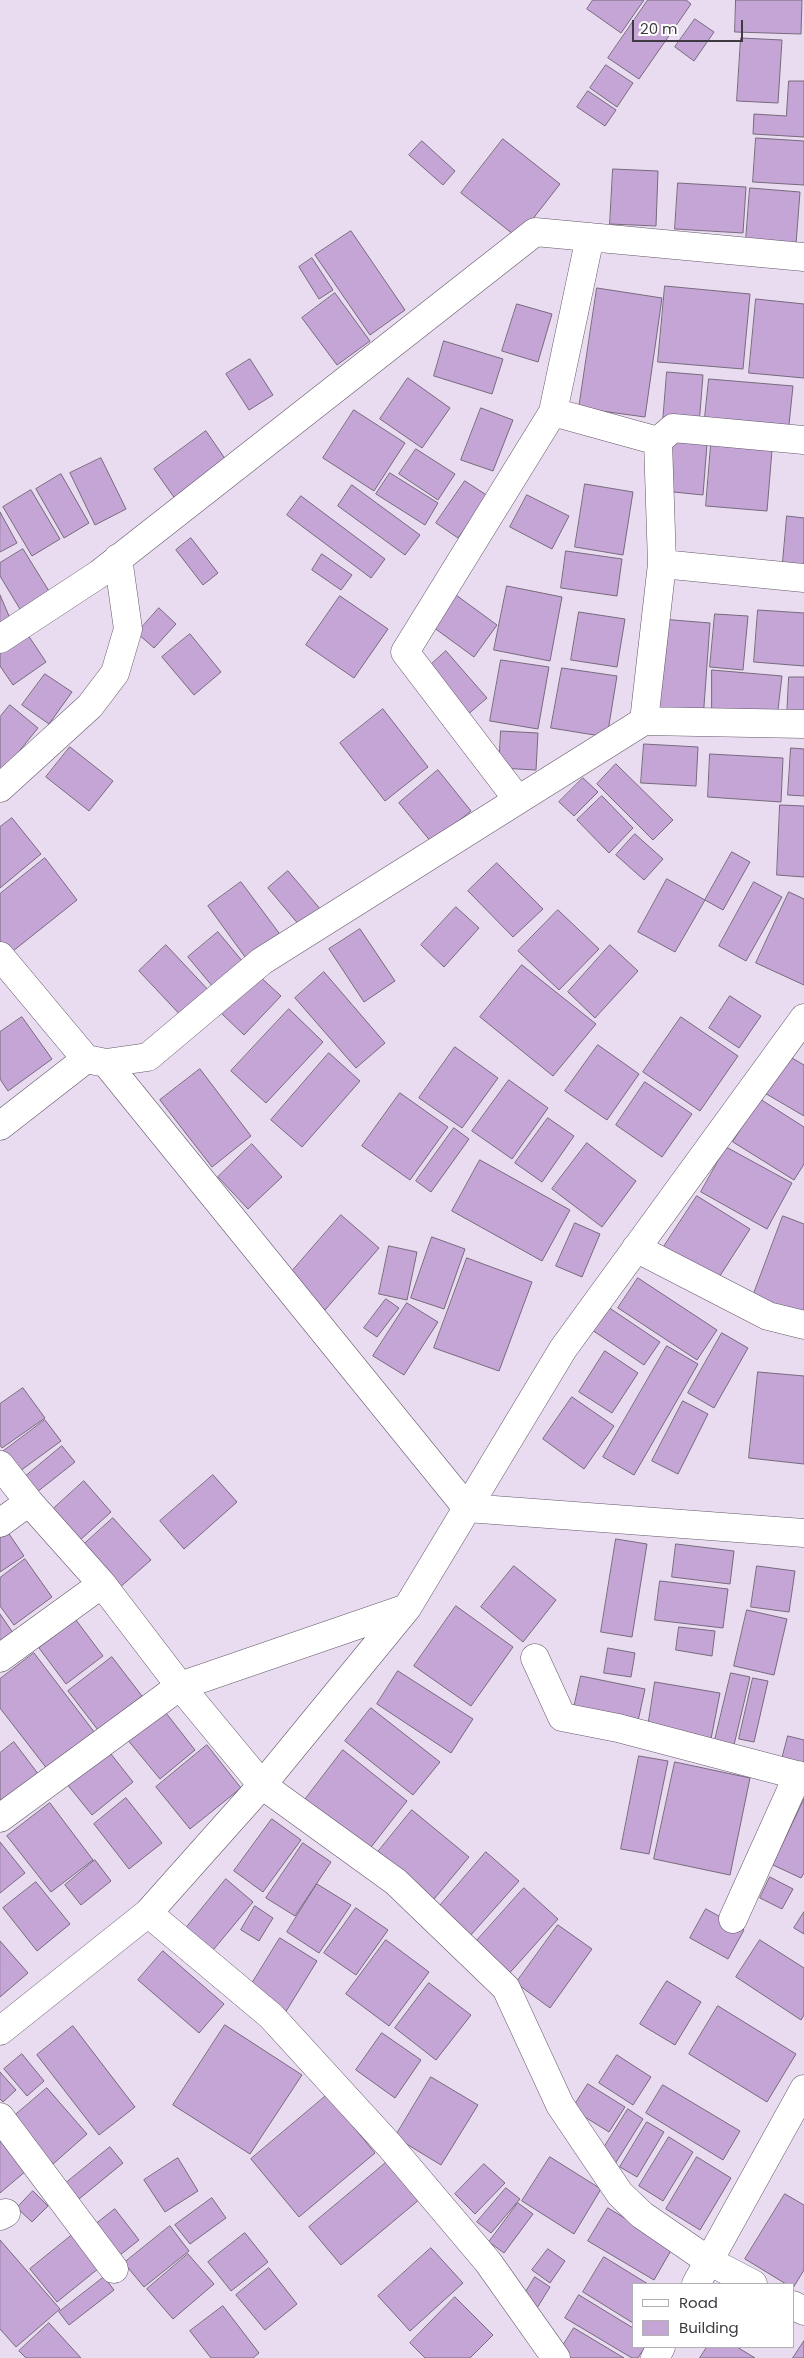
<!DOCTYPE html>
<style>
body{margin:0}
#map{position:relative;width:804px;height:2358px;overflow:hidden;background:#e9dcf0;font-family:Poppins,sans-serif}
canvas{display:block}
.legend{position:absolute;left:632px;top:2283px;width:162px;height:65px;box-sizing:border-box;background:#fff;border:1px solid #b2b0b3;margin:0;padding:6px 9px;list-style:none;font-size:15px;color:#3f3a42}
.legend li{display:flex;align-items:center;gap:10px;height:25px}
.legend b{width:25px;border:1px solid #b2b0b3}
.scale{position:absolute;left:632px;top:20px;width:111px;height:22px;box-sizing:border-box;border:2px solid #3f3a42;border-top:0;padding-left:6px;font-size:15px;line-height:18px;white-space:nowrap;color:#3f3a42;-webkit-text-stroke:4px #fff;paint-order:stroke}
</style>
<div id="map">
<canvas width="804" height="2358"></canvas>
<ul class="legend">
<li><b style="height:6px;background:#fff"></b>Road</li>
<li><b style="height:14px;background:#c5a5d6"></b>Building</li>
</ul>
<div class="scale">20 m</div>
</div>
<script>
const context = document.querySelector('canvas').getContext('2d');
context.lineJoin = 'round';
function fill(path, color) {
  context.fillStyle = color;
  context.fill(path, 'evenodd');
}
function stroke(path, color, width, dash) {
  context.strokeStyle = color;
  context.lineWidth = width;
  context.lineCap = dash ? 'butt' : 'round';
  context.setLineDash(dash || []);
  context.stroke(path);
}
const building = new Path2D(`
 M593,0H644L621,33L587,9Z
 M648,0H686L691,4L639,79L608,58Z
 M736,0H802L801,34L735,32Z
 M695,19L714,32L694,61L675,47Z
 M741,38L782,40L778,103L737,101Z
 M606,65L633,83L617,107L590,88Z
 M789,81H804V137L753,134L754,114L786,116Z
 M588,91L616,110L605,126L577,107Z
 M756,138L804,141V185L753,182Z
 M503,139L560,184L518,238L461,193Z
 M422,141L455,171L443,185L409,155Z
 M613,169L658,171L656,226L610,224Z
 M678,183L746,187L743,233L675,229Z
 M750,188L800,192L796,244L746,240Z
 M351,231L405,310L370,335L315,255Z
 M312,258L333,290L319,299L299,267Z
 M665,286L750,294L743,369L658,362Z
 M597,288L662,298L645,417L579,408Z
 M335,293L370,341L337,365L302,318Z
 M756,299L804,304V378L749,373Z
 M517,304L552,314L538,362L502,351Z
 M444,341L503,359L492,394L434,376Z
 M250,359L273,395L249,410L226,374Z
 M667,372L703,375L699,425L663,422Z
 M408,378L450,408L422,448L380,419Z
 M709,379L793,386L788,434L704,427Z
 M481,408L513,420L493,471L461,460Z
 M354,410L405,443L374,491L323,458Z
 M206,431L228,463L176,500L154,469Z
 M668,440L707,444L703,495L664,491Z
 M711,445L772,450L767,511L706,506Z
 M416,449L455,474L438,500L399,474Z
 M101,458L126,509L95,525L70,473Z
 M390,473L438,503L425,525L376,494Z
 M61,474L89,523L64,538L36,489Z
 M465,481L488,496L458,538L436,523Z
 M585,484L633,492L623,555L575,547Z
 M352,485L420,535L405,555L338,506Z
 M31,490L60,539L32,556L3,507Z
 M527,495L569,516L552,549L510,527Z
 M301,496L385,559L371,578L287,515Z
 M0,512L17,543L0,552Z
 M787,516L804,518V575L782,573Z
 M191,538L218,573L203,585L176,550Z
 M23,549L52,596L23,614L0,576V563Z
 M566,551L622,559L617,596L561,588Z
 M322,554L352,575L341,590L312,570Z
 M507,586L562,597L550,661L494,650Z
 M0,595L12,623L0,628Z
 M456,595L497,625L474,657L433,627Z
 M340,596L388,629L354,678L306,645Z
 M159,608L176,624L154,648L137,633Z
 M758,610L804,613V666L754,662Z
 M579,612L625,619L617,667L571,660Z
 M715,614L748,616L743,670L710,667Z
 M661,619L710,623L703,720L653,717Z
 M24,629L46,662L13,685L0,666V645Z
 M190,634L221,672L194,695L162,657Z
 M446,651L487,698L466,716L425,670Z
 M501,660L549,667L538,729L490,721Z
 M562,668L617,676L607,737L551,728Z
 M712,670L782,676L777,718L712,716Z
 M45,674L72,692L49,724L22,705Z
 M789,677H804V717H787Z
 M10,705L38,728L0,775V717Z
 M383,709L428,767L385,801L340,743Z
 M501,731L538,733L536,770L499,768Z
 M644,744L698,747L696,786L641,783Z
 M70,747L113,781L89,811L46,777Z
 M791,748L804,749V796L788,795Z
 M710,754L783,758L781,802L708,797Z
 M616,764L673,820L653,840L597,784Z
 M438,770L471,811L432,843L399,803Z
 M583,778L598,792L574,816L559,802Z
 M602,796L633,828L609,853L577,820Z
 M780,805L804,806V877L777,875Z
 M12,818L41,854L0,888V827Z
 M635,834L663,859L644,880L616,855Z
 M732,852L750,862L723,910L705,900Z
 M45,858L77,900L8,955L0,945V894Z
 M497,863L543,909L513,937L468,891Z
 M288,871L321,910L300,926L268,888Z
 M667,879L705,900L675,952L638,932Z
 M241,882L282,937L248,961L208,906Z
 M754,882L782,897L746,961L719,946Z
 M789,892L804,899V985L756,963Z
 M456,907L479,928L444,967L421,945Z
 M558,910L599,949L559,990L518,951Z
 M360,929L395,981L364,1002L329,949Z
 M218,932L248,968L218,993L188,957Z
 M166,945L212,994L185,1020L139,971Z
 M610,945L638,971L595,1018L568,992Z
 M522,965L596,1024L553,1076L480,1017Z
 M324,972L385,1043L356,1068L295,998Z
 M257,974L281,996L244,1035L220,1012Z
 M730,996L761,1016L739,1048L709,1028Z
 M289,1009L323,1042L266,1103L231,1071Z
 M22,1017L52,1059L8,1091L0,1079V1032Z
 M681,1017L738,1056L700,1111L643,1072Z
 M598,1045L639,1074L607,1120L565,1091Z
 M455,1047L498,1078L462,1128L419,1098Z
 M329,1053L360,1081L302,1147L271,1120Z
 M785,1054L804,1065V1116L763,1092Z
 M200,1069L251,1136L212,1167L160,1100Z
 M509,1080L548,1108L512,1159L472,1131Z
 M645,1082L692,1114L662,1157L616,1125Z
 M400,1093L448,1127L410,1180L362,1146Z
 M760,1099L804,1127V1164L794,1180L733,1142Z
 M548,1118L574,1136L542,1182L515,1163Z
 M454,1128L469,1139L431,1192L416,1181Z
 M587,1143L636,1181L602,1227L552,1189Z
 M252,1144L282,1177L248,1209L218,1177Z
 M726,1147L792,1183L767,1229L701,1192Z
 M480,1160L570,1210L542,1261L452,1211Z
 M697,1196L750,1229L716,1282L663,1248Z
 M341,1215L379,1248L325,1310L287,1277Z
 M783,1216L804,1224V1316L753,1296Z
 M575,1223L600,1234L582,1277L556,1266Z
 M432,1237L465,1249L444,1309L411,1298Z
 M389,1246L417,1252L407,1300L379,1294Z
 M467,1258L532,1282L499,1371L434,1348Z
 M638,1278L717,1330L697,1360L618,1308Z
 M386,1299L399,1308L377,1337L364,1328Z
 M407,1303L438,1322L404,1375L373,1356Z
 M608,1307L660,1342L644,1365L592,1330Z
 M722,1333L748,1348L714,1408L688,1393Z
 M667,1346L698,1364L634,1475L603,1457Z
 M605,1351L638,1373L612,1413L579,1392Z
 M758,1372L804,1376V1464L749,1458Z
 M23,1388L45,1418L2,1448L0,1445V1404Z
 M572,1397L614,1426L584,1469L543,1439Z
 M683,1401L708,1414L678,1474L652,1461Z
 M45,1420L61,1441L16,1474L1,1453Z
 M62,1446L75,1462L32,1496L20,1481Z
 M213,1475L237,1502L184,1549L160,1521Z
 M84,1481L111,1512L79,1541L52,1510Z
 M113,1518L151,1560L118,1589L81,1547Z
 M3,1525L24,1556L0,1572V1527Z
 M616,1539L647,1544L632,1637L601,1632Z
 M676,1544L734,1551L730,1584L672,1577Z
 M25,1559L52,1597L14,1625L0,1606V1578Z
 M514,1566L556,1600L523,1642L481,1607Z
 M757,1566L795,1571L789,1612L751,1607Z
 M660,1581L728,1589L723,1628L655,1620Z
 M456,1606L513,1647L471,1706L414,1666Z
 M747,1610L787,1619L774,1675L734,1666Z
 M0,1614L18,1640L0,1653Z
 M76,1620L103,1656L66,1684L39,1648Z
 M679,1627L715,1631L712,1656L676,1650Z
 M608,1648L635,1653L631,1677L604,1673Z
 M34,1653L98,1737L51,1774L0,1708V1679Z
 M112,1657L142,1696L98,1730L68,1691Z
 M398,1671L473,1719L451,1753L377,1704Z
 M731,1673L750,1677L734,1745L715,1740Z
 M581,1676L645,1689L638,1721L574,1708Z
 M753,1678L768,1681L754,1742L739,1739Z
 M655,1682L720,1693L710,1744L647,1733Z
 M159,1704L195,1750L160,1779L122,1733Z
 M371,1708L440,1762L413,1795L345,1741Z
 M788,1736L804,1740V1768L781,1763Z
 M14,1742L42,1779L0,1805V1753Z
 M103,1744L133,1782L92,1815L62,1778Z
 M207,1745L241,1788L190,1829L156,1787Z
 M343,1750L407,1801L368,1851L304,1801Z
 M639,1756L668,1761L649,1854L621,1849Z
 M675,1762L750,1778L730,1875L654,1859Z
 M126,1798L162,1843L129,1869L94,1824Z
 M804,1799V1873L801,1878L773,1865Z
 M50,1803L93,1860L51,1892L7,1836Z
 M412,1810L469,1857L429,1905L373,1858Z
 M272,1819L301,1840L263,1892L234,1871Z
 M0,1842L25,1873L0,1893Z
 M303,1843L331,1862L295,1916L266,1898Z
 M486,1852L519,1881L470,1936L438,1908Z
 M95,1860L111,1881L81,1905L65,1885Z
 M770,1877L793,1889L782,1909L760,1898Z
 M226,1879L253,1902L209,1955L182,1933Z
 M36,1882L70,1924L37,1951L3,1908Z
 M317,1884L351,1905L319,1953L287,1932Z
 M524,1888L558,1919L506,1977L472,1946Z
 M255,1906L273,1918L259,1941L241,1930Z
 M356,1908L388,1930L356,1975L324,1953Z
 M706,1909L744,1930L728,1959L690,1938Z
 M804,1912V1934L794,1928Z
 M558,1925L592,1949L550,2008L516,1983Z
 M280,1938L317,1961L285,2013L248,1990Z
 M386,1940L429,1972L389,2026L346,1994Z
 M760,1940L804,1968V2015L801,2020L736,1977Z
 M0,1941L28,1973L0,1997Z
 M163,1951L224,2004L199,2033L138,1980Z
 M667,1981L701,2002L675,2045L640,2024Z
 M429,1983L471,2015L436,2060L395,2028Z
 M718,2006L796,2054L767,2102L689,2054Z
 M225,2025L302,2075L250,2154L173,2105Z
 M73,2026L135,2107L99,2135L37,2055Z
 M382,2033L421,2060L395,2098L356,2070Z
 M22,2054L44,2081L27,2096L4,2069Z
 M617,2055L651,2077L633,2105L599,2083Z
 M0,2072L16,2090L3,2102L0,2099Z
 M431,2077L478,2105L441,2165L395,2137Z
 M588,2084L625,2107L609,2132L572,2109Z
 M663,2085L740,2131L723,2160L646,2113Z
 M47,2088L87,2134L53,2164L13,2117Z
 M327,2095L375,2153L299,2217L251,2159Z
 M628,2109L643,2119L615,2164L600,2154Z
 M647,2122L664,2132L637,2177L620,2167Z
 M669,2137L693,2152L663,2201L639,2186Z
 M0,2138L27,2170L0,2193Z
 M110,2147L123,2163L79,2199L66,2183Z
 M550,2157L601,2189L574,2234L522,2201Z
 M697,2157L731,2178L700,2230L666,2209Z
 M178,2158L198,2191L165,2212L144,2180Z
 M388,2161L420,2199L341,2265L309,2227Z
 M484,2164L505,2183L475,2214L455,2194Z
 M506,2188L520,2199L491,2233L477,2222Z
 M33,2191L48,2206L32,2222L17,2208Z
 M785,2194L804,2205V2270L793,2288V2284H786L745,2259Z
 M212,2198L226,2218L190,2244L175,2225Z
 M518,2203L533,2214L504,2253L489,2242Z
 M608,2208L673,2247L654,2280L588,2241Z
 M115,2209L139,2240L120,2255L96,2224Z
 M170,2226L189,2251L144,2287L124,2263Z
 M77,2231L104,2264L57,2302L30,2269Z
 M245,2233L268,2262L231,2291L208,2262Z
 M0,2240L60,2309L16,2347L0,2329Z
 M431,2248L463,2283L410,2331L378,2296Z
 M548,2249L565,2261L550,2283L532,2270Z
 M188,2254L214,2284L173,2319L147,2289Z
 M604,2257L648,2284H633V2323L583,2292Z
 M269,2268L297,2304L265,2330L236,2295Z
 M104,2277L114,2290L69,2325L59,2312Z
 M535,2277L550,2287L534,2313L519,2303Z
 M579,2295L633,2328V2347H645L638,2358H632L565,2318Z
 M455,2297L493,2335L470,2358H425L410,2343Z
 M223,2306L259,2353L253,2358H211L190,2331Z
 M49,2323L81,2358H26L19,2351Z
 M574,2328L624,2358H569L559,2352Z
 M804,2341V2358H793Z
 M707,2347H737L755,2358H700Z`);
fill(building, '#c5a5d6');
stroke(building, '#766a7c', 1);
const minor = new Path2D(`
 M658,441L673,428L804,440
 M662,564L804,578
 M0,639L99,574L535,232L804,257
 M644,721L804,724
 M0,788L90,706L115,673L128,629L118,558
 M518,800L644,721L662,564L658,441L553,412
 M0,956L86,1059L0,1126
 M86,1059L106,1063L148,1057L262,961L518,800L405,652L553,412L590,237
 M106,1063L467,1508L804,1533
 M636,1248L768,1316L804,1325
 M0,1465L29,1502L102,1584L180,1686L262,1785L148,1913L0,2031
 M0,1523L29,1502
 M407,1608L262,1785L396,1882L506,1988L560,2105L620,2194L642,2215L709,2261L753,2284
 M0,1658L102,1584
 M535,1658L562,1717L618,1728L804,1777
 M0,1818L180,1686L407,1608L563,1349L804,1018
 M148,1913L271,2016L389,2145L488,2262L556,2358
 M733,1919L798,1775
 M0,2117L114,2269
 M0,2216L6,2213
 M696,2284L804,2089
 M793,2305L804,2311
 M655,2358L661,2347`);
stroke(minor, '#635769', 29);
stroke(minor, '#fff', 28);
</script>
